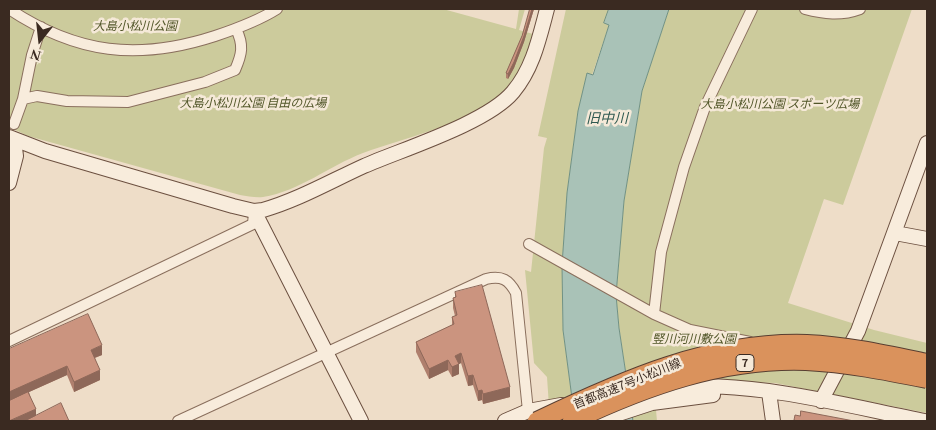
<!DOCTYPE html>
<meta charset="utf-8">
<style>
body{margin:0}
#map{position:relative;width:936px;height:430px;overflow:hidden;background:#eeddc8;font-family:Georgia,serif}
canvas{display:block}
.frame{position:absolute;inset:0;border:10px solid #3a2a21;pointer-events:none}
.north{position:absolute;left:15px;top:15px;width:50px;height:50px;-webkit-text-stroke:4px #f5e9d8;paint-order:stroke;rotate:196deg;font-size:14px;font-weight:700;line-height:20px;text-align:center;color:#3a2a21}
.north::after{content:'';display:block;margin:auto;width:18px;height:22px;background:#3a2a21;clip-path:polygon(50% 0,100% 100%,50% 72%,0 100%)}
</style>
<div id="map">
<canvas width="936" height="430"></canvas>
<div class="frame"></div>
<div class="north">N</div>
</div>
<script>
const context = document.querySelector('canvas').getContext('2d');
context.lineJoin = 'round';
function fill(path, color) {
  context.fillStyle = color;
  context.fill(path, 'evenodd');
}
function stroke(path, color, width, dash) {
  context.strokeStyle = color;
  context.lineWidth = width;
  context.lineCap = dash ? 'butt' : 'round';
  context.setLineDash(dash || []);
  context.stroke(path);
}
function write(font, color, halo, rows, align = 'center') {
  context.font = font + ' Georgia,"Noto Sans JP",serif';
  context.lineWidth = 5;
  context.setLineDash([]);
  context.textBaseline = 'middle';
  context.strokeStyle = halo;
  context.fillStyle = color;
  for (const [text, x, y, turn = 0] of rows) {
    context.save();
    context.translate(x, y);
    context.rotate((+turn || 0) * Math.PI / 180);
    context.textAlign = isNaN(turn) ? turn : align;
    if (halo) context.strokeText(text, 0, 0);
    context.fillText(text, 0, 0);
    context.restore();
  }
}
fill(new Path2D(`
 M9,9H443L516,29L519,9H525L519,30L533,34C526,58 517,82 496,98C458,127 407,137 363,153C329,166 300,191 263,197C256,198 247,196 240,195L28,136L9,127Z
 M566,9H609L604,23L609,25L592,75L587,74L578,111L567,193L562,265L563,330L575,421H550L547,377L534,363L525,270L531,272L544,148L547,138L538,136Z
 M669,9H912L843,205L824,199L788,303L874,330L927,343V413L775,383L727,381L654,388L657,421H633L619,327L616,295L624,201L642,91Z`), '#cccb9c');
const water = new Path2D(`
 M609,9H669L642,91L624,201L616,295L619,328L633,421H575L563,330L562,265L567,193L578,111L587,73L593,75L609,25L604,23Z`);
fill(water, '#a9c2b7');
stroke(water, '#709184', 1);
const street = new Path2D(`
 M9,9C77,54 138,61 215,36C236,29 258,21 277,9
 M805,9C824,14 841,16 860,9
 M23,99L32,55L41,27
 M14,124L23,99L37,96L67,101L128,102L205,82L235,70C242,54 244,45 236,29
 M529,244L654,314L690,330L750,342
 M654,314L661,252L684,167L705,107L752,9
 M9,341L253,224L254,212
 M178,421L486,279C502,275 509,280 516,293L528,411`);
const secondary = new Path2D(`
 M9,137L45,151L233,206L254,211L263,210C298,200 331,181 364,166C403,149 487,123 513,92C533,68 539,39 547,9
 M9,183L16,156L14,140
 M254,211L361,421
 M895,233L927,239
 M664,389C742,377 847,406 925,421
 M769,392L773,421
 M821,401L858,331L927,143
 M505,421L528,411L561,405
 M597,421L652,403L713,395`);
stroke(street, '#8a6f5d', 12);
stroke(secondary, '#6c5040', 16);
stroke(street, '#f8ecdc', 10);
stroke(secondary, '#f8ecdc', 14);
const highwayBridge = new Path2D(`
 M537,421C623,380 710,341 807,344C848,346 888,355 927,363
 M572,421C646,386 723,358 806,361C847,363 887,371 927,379`);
stroke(highwayBridge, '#583e31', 20, []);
stroke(highwayBridge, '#da925c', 18);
fill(new Path2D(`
 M530,9H534L524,42L514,68L508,79L506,78V73L522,36Z
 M455,292L510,397L483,404L482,400L478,401L473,385L468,386L461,363L459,364V374L452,377L448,370L429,379L416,352V342L452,325V317L455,316L453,308V298L455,297Z
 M9,349L102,355L95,358L100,380L74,392L67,375L29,392L36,416L9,421Z`), '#af7f6d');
fill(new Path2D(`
 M532,9H534L524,42L514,68L508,79V74Z
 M102,345V355L91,359V350Z
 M461,353V363L459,364V374L452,377V367L455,356Z
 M448,360V370L429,379V369Z
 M67,366V375L9,401V392Z
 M100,370V380L74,392V382Z
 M473,375V385L468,386V376Z
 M510,387V397L483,404V394Z
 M482,390V400L478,401V391Z
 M36,409V417L26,421H10Z`), '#8e6859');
const building = new Path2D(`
 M530,9H532L524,36L514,62L508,74L506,73L522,36Z
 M482,285L510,387L483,394L482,390L478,391L473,375L468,376L461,353L455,356L459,364L452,367L448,360L429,369L416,342L454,324L452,317L457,315L453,298L456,297L455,292Z
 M88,314L102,345L91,350L100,370L74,382L67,366L9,392V349Z
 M28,392L36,409L9,421V401Z
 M61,403L69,421H25Z
 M801,411L854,421H797L794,420L795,415L800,416Z`);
fill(building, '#cb947f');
stroke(building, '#8e6859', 1);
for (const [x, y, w] of [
 [745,363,18]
]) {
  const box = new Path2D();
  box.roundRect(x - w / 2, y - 8.5, w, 17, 4);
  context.fillStyle = '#f5e9d8';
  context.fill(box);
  stroke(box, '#3a2a21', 1);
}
write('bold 11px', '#3a2a21', null, [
 ["7",745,363]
]);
write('italic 12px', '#515628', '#f5e9d8', [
 ["大島小松川公園",135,25],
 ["大島小松川公園 自由の広場",253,102],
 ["大島小松川公園 スポーツ広場",780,103],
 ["竪川河川敷公園",694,338]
]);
write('12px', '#3a2a21', '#f5e9d8', [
 ["首都高速7号小松川線",627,383,-22]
]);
write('italic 14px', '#305a51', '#f5e9d8', [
 ["旧中川",607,118]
]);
</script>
